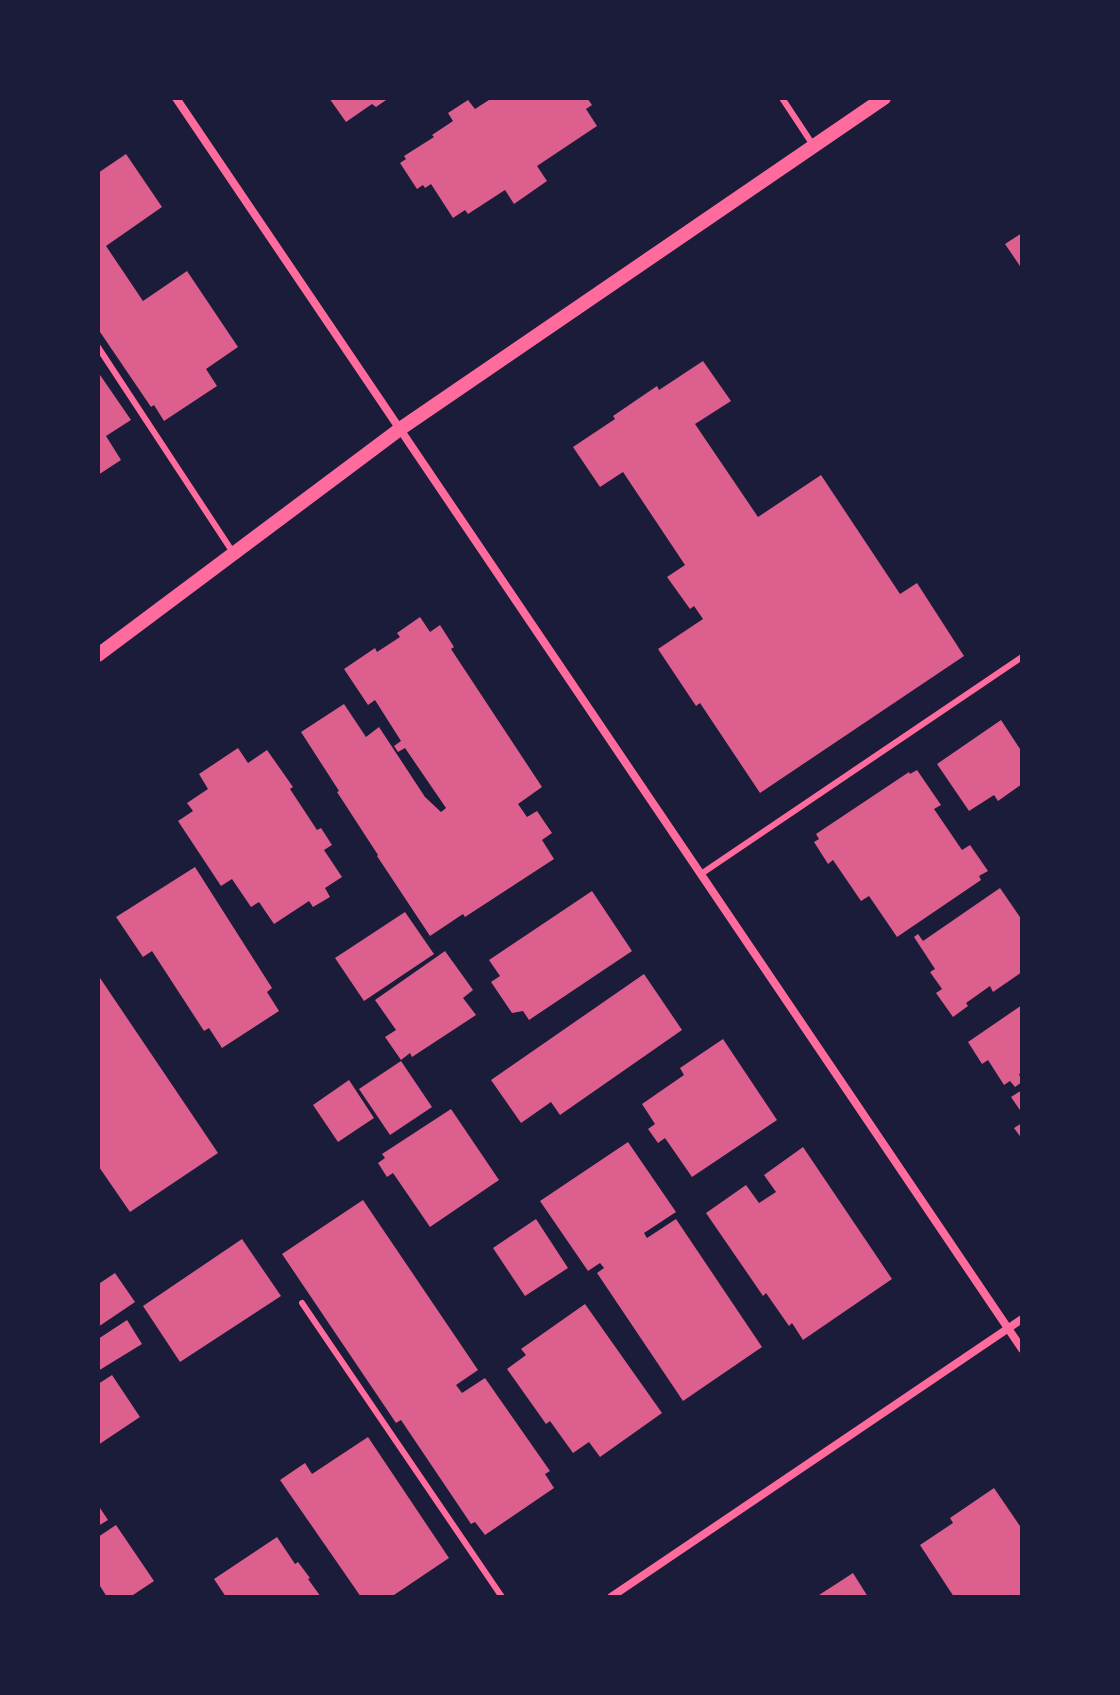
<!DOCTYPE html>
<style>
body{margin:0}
#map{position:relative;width:1120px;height:1695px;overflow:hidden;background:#1b1b3a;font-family:Cabin,sans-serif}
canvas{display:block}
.frame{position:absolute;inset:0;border:100px solid #1b1b3a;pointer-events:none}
</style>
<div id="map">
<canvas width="1120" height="1695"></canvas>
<div class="frame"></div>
</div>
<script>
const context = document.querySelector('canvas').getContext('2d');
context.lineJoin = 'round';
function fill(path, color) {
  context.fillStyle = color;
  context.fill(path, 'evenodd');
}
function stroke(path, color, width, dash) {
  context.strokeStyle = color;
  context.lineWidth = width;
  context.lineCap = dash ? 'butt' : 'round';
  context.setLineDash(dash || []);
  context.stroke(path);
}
fill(new Path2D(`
 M329,98H389L376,107L372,104L346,122Z
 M492,98H587L592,105L586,109L597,126L537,166L547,181L514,204L505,190L468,214L465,210L453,218L431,184L425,188L423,185L417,189L400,163L406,159L404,156L434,137L432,135L453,121L448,113L468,100L475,109Z
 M126,154L162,207L106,246L143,301L187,271L238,347L206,369L217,386L164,421L154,405L151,407L98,329V173Z
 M1022,233V269L1005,244Z
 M703,361L731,401L695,424L758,517L821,475L900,594L917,583L964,656L760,793L700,703L696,706L658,649L703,619L694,606L690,609L667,577L685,565L623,472L600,487L573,447L615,419L613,416L657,386L659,390Z
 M98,372L131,420L106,436L121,460L98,475Z
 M420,617L430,632L440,625L454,647L451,649L542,787L518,804L527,817L537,811L552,833L542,840L554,859L465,917L463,914L430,936L377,856L378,855L337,792L339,791L301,732L344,704L366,737L379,727L425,797L441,812L446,808L405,748L398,752L394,746L401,741L375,700L368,705L344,669L375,648L377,652L400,637L397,633Z
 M1001,720L1022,752V784L998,801L994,795L969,811L937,764Z
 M238,748L248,763L267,750L293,787L290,789L317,830L321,828L332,845L324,850L342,877L325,888L330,897L313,907L309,901L274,924L259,902L251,907L232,879L221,886L178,821L193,811L187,803L208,789L199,774Z
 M917,770L941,805L934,809L962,850L970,845L988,871L979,876L981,880L897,937L869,896L861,901L833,860L828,864L814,842L819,839L816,834L909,772L910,774Z
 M195,867L272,988L267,992L279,1011L222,1048L209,1028L204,1031L152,951L143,957L116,917Z
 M1000,888L1022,920V972L993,992L990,986L966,1003L968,1006L953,1017L936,993L942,989L930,972L935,969L914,937L918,934L923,941Z
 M592,891L632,951L529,1020L523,1011L512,1013L491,982L500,976L489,960Z
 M405,912L434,954L364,1001L335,958Z
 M445,951L473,990L463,998L476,1015L412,1057L410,1053L401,1060L385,1037L396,1030L375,1000Z
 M644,974L682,1030L560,1115L551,1102L521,1123L491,1080Z
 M98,975L218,1153L130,1212L99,1167L98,1168Z
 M1022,1005V1073L1019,1074L1022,1082L1015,1087L1010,1081L1004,1085L988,1060L982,1064L968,1042Z
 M723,1039L777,1120L692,1177L665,1138L658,1143L648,1129L655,1124L642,1104L684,1075L680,1068Z
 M401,1061L432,1107L390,1135L359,1089Z
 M349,1080L374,1118L338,1142L313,1105Z
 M1022,1090V1113L1011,1097Z
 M451,1109L499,1180L430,1227L393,1173L387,1177L378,1163L385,1158L382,1154Z
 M1022,1123V1139L1014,1128Z
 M628,1142L676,1212L644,1233L647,1238L676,1219L762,1347L683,1401L597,1273L604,1268L600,1263L588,1271L540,1201Z
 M803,1147L892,1279L803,1340L792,1323L789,1326L766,1293L763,1296L706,1213L746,1185L759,1203L776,1192L764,1175Z
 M363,1200L478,1370L456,1385L462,1393L485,1378L550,1471L545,1474L554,1488L485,1535L475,1522L471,1524L401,1420L396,1423L282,1254Z
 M536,1219L568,1268L525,1296L493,1248Z
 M242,1239L281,1296L180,1362L143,1306Z
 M115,1273L135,1302L98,1327V1281L100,1283Z
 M585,1304L662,1413L600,1457L589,1442L573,1453L550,1421L546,1424L507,1369L526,1355L521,1349Z
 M127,1320L142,1344L98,1371V1339Z
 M112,1375L140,1417L98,1445V1384Z
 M368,1437L449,1558L391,1597H361L280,1480L305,1463L312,1474Z
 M994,1488L1022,1529V1597H954L920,1545L953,1523L950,1518Z
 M98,1505L108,1520L98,1526Z
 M116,1525L154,1581L133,1595L134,1597H107L100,1586L98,1588V1537Z
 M277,1537L295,1564L298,1562L310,1578L308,1579L321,1597H226L214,1579Z
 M853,1573L868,1597H816Z`), '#dd5f8e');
stroke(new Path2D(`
 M782,98L813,145
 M98,347L234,554
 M701,874L1022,657
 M302,1303L502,1597`), '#ff6b9d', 6);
stroke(new Path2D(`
 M176,98L1022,1349
 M611,1597L1022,1319`), '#ff6b9d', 8);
stroke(new Path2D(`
 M98,655L400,429L884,98`), '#ff6b9d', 14);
</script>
